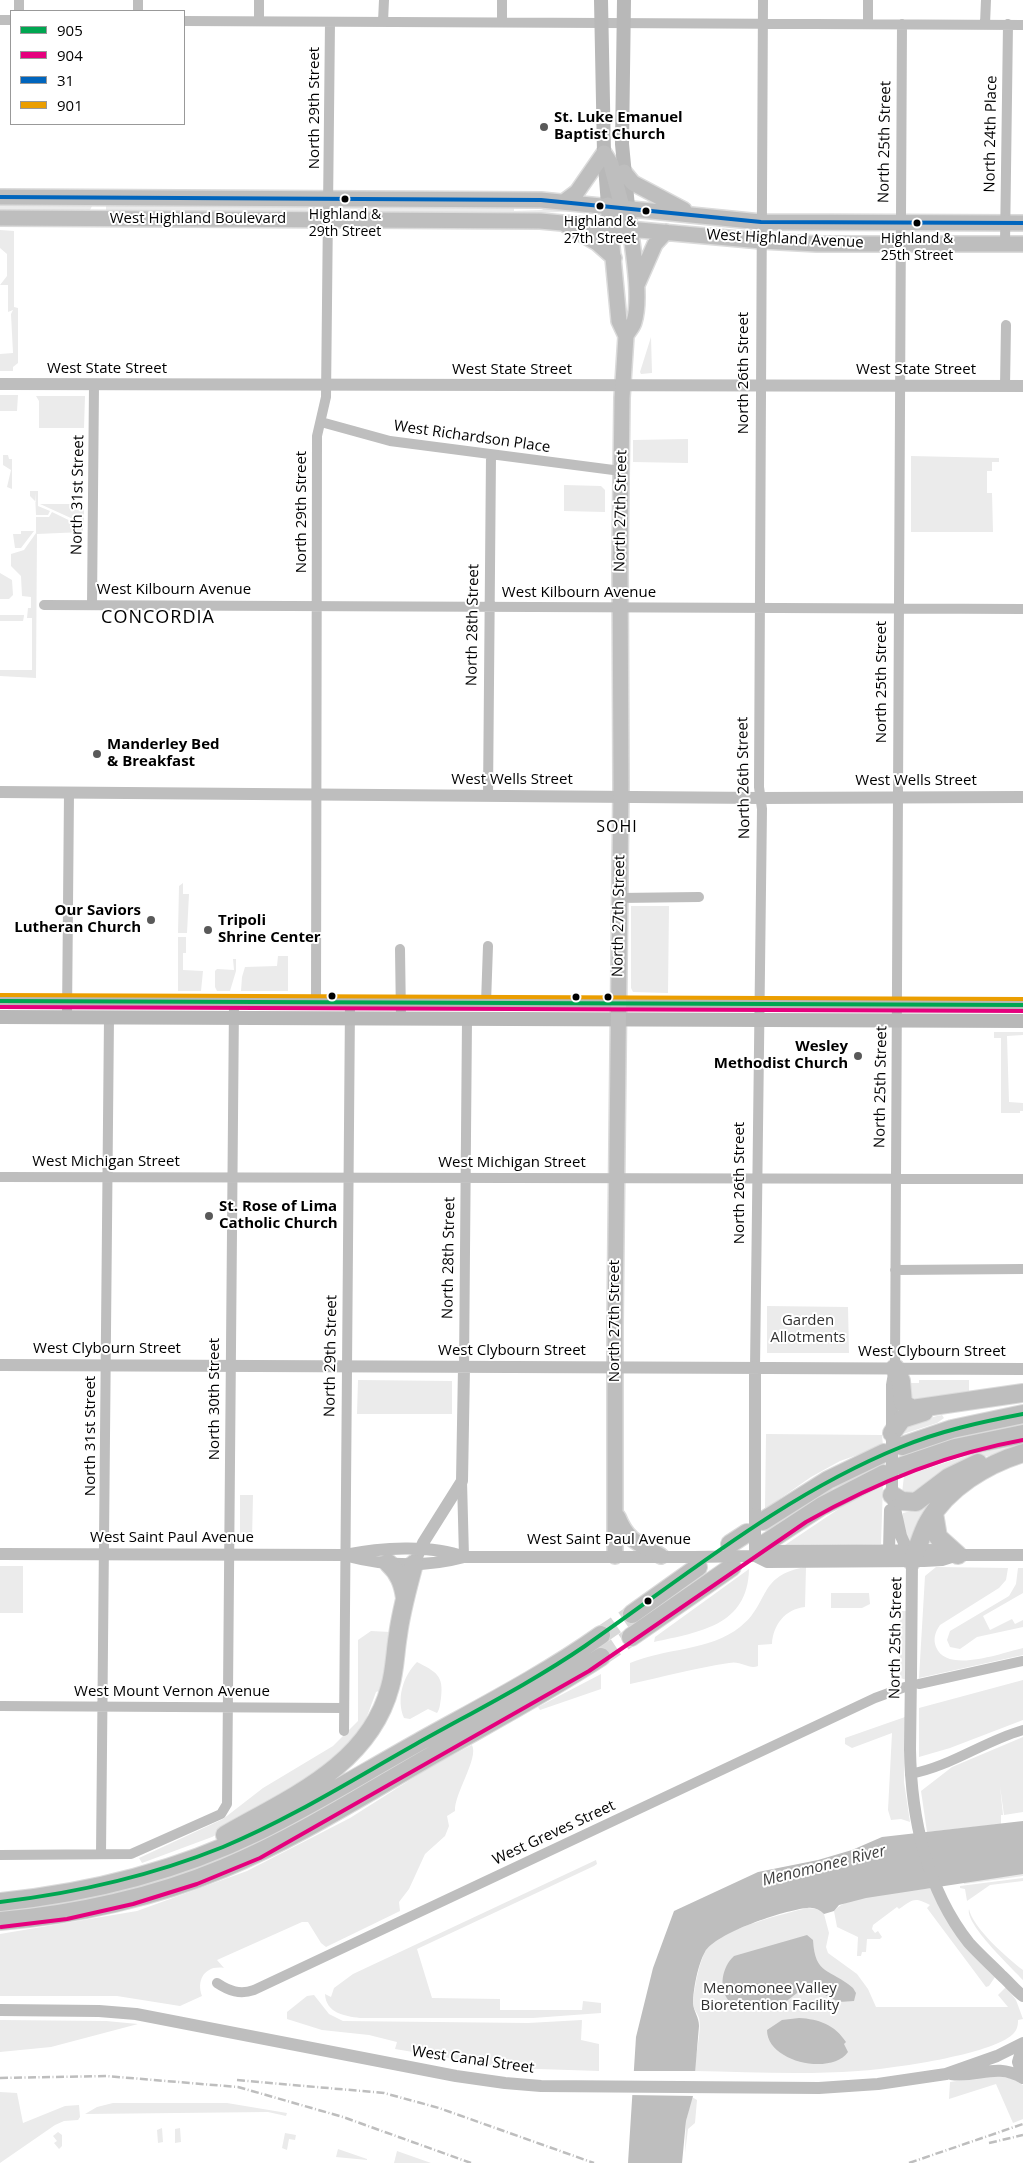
<!DOCTYPE html>
<style>
body{margin:0}
#map{position:relative;width:1023px;height:2163px;overflow:hidden;background:#fff;font-family:"Open Sans",sans-serif}
canvas{display:block}
.legend{position:absolute;left:10px;top:10px;width:175px;height:115px;box-sizing:border-box;background:#fff;border:1px solid #999;margin:0;padding:6px 9px;list-style:none;font-size:15px;color:#000}
.legend li{display:flex;align-items:center;gap:10px;height:25px}
.legend b{width:25px;border:1px solid #999}
</style>
<div id="map">
<canvas width="1023" height="2163"></canvas>
<ul class="legend">
<li><b style="height:6px;background:#00a651"></b>905</li>
<li><b style="height:6px;background:#e5007d"></b>904</li>
<li><b style="height:6px;background:#0065bd"></b>31</li>
<li><b style="height:6px;background:#eb9e00"></b>901</li>
</ul>
</div>
<script>
const context = document.querySelector('canvas').getContext('2d');
context.lineJoin = 'round';
function fill(path, color) {
  context.fillStyle = color;
  context.fill(path, 'evenodd');
}
function stroke(path, color, width, dash) {
  context.strokeStyle = color;
  context.lineWidth = width;
  context.lineCap = dash ? 'butt' : 'round';
  context.setLineDash(dash || []);
  context.stroke(path);
}
function write(font, color, halo, rows, align = 'center') {
  context.font = font + ' "Open Sans",sans-serif';
  context.lineWidth = 4;
  context.setLineDash([]);
  context.textBaseline = 'middle';
  context.strokeStyle = halo;
  context.fillStyle = color;
  for (const [text, x, y, turn = 0] of rows) {
    context.save();
    context.translate(x, y);
    context.rotate((+turn || 0) * Math.PI / 180);
    context.textAlign = isNaN(turn) ? turn : align;
    if (halo) context.strokeText(text, 0, 0);
    context.fillText(text, 0, 0);
    context.restore();
  }
}
fill(new Path2D(`
 M0,201L91,204L92,206L89,212H0Z
 M106,203L317,206V209L288,214L106,212Z
 M369,203L514,204V211L542,210L549,205L591,210L524,214H347L340,212V209Z
 M0,230L14,231V307L18,308V363L13,367V371H0V354L13,353L11,314L13,310L8,312V285H0L7,276V254L0,248Z
 M651,337L652,373L641,374L640,372Z
 M0,395H18L17,411H0Z
 M36,396H85L84,428H39V401Z
 M688,439V463L633,462V440Z
 M3,455H8L9,459H12V489L7,487L11,470L3,465Z
 M911,456L999,458V462H992V471H987V493H992L993,532H911Z
 M564,485L601,486L605,490V512L564,511Z
 M30,491H38V506L50,511L48,515H36L35,493L36,502L30,496Z
 M40,504H84V524Z
 M52,512L83,527V532L37,534L36,678L0,676V670H32V618H27L28,608H31V597L22,596L21,576L11,566V554L24,550L36,533V517H49Z
 M21,531H34L21,548H15L13,534H21Z
 M0,573L12,580L13,595L9,599H0Z
 M0,615H24V616L23,621H0Z
 M183,883V894H189L187,933H178L179,886Z
 M631,906H669L668,993L633,992L631,988Z
 M178,937H186V953H183V970L203,971L201,991H178Z
 M278,956H288V991H241L242,977L245,967L277,966Z
 M233,959H236V971L230,991H217L215,987V971L217,969L234,970Z
 M994,1032H1023V1035L1007,1036L1009,1102L1023,1103V1111H1020V1113H1001V1038H994Z
 M767,1306L848,1307L849,1353H767Z
 M358,1380L452,1381V1414H357Z
 M919,1380H969V1393L918,1402C910,1397 909,1392 910,1383H919Z
 M942,1415L944,1418L937,1423L903,1434C911,1419 927,1419 942,1415Z
 M766,1434L882,1435L883,1446L840,1461L811,1477L765,1509Z
 M1016,1446V1448L974,1460L920,1493H902L904,1476L969,1455Z
 M883,1485L881,1544L785,1545L843,1506Z
 M937,1492L909,1544L902,1520L903,1513L915,1510Z
 M240,1495H253L252,1540L240,1539Z
 M0,1566H23V1613H0Z
 M806,1567L805,1607C785,1609 773,1625 772,1644L758,1645V1666C749,1670 741,1660 729,1663C695,1668 663,1677 630,1684V1663C665,1648 710,1651 740,1627C770,1604 757,1575 806,1567Z
 M936,1567L1008,1568L1006,1580L999,1588L940,1625C935,1632 933,1639 936,1647C947,1674 1001,1653 1023,1648V1655L919,1678L925,1576Z
 M1018,1568H1023V1593L983,1616L990,1630L1012,1619L1015,1624L1023,1620V1627L977,1637L960,1649L950,1647L947,1640L950,1631L1009,1596L1016,1584Z
 M749,1569C748,1626 699,1632 654,1642L655,1637Z
 M831,1593H869L870,1604L862,1608H831Z
 M900,1611H906V1680L901,1678L899,1672Z
 M371,1631L390,1632L382,1690L376,1692L361,1733L344,1755L258,1813L212,1837L142,1863L139,1858L223,1819L263,1788L333,1746L358,1721V1640Z
 M417,1662C436,1672 444,1675 441,1698C440,1704 440,1709 437,1713L428,1709L410,1719L404,1718C396,1699 403,1676 417,1662Z
 M601,1674V1689L540,1710L538,1707Z
 M1023,1680V1720L950,1748L919,1757V1708Z
 M905,1717L904,1782L910,1822L901,1819L891,1820L888,1810L892,1733L852,1748L845,1744V1738Z
 M1023,1737V1812L1004,1815L1000,1786L1003,1815H1001V1824L927,1832L921,1791L952,1767Z
 M472,1745C479,1758 454,1794 455,1811L447,1816L449,1826L445,1836L425,1854L409,1889L399,1902L400,1911L326,1947L321,1943L308,1922H302L217,1960L224,1968C205,1965 196,1980 202,1996L180,2006L117,1996H0V1934L137,1911L247,1871L350,1818L432,1766Z
 M596,1860L597,1864L594,1866L417,1949L432,1998L500,1999V2010H582L583,2001L601,2003V2013L533,2018H360C344,2016 326,2013 325,1994L331,1997L334,1988L353,1974Z
 M1023,1867V1876L964,1884L963,1880Z
 M1023,1878V1881L990,1885L967,1901L965,1889L960,1888V1886Z
 M931,1888L958,1938L995,1977L989,1986L986,1987L927,1908L930,1905C914,1897 914,1899 899,1909L897,1907L873,1925L872,1929L875,1933L878,1931L882,1937L880,1939H867L866,1952H862L861,1956H857L858,1937L837,1927L834,1911C847,1894 909,1891 931,1888Z
 M807,1908L819,1909L824,1914L829,1933L826,1947L828,1953L857,1974L868,1989L876,2007H1008L998,1995L1006,1987L1016,2000L1023,2019L1018,2020C1018,2026 1017,2030 1013,2034C992,2055 889,2069 858,2071C803,2075 749,2072 694,2071C695,2058 702,2030 699,2018C697,2012 693,2009 693,2003C694,1989 700,1954 710,1945C727,1928 783,1914 807,1908Z
 M969,1909C972,1927 1008,1959 1023,1970V1980C1011,1967 965,1924 969,1909Z
 M314,1995L329,2014L343,2021L528,2023L582,2020L581,2040L599,2044V2071L509,2068L395,2049L397,2042L369,2035L322,2030L287,2019V2012L307,1996Z
 M0,2020L106,2021L138,2024L51,2047L0,2052Z
 M995,2075L1013,2079L1023,2085V2119L1013,2123L996,2084L949,2099L950,2082Z
 M0,2092L17,2093L23,2123L65,2106L79,2105L80,2117L78,2120L64,2121L55,2125L0,2163Z
 M692,2097L697,2100L695,2123L688,2129L685,2153L686,2121Z
 M113,2103H227L287,2113L286,2116L268,2112L85,2114L97,2107Z
 M162,2128L163,2142L158,2143L157,2130Z
 M180,2128L181,2142L175,2143V2129Z
 M58,2132L62,2135V2146L59,2149L54,2143L57,2141L53,2136Z
 M285,2133L296,2135L295,2140L289,2139L287,2150L282,2148Z
 M338,2149L367,2159V2160L336,2157Z
 M397,2151L431,2163H394Z`), '#ebebeb');
fill(new Path2D(`
 M1023,1821V1874L866,1898L839,1905L834,1911L824,1914C819,1909 814,1907 807,1908C785,1910 715,1933 705,1952C698,1964 693,1990 693,2004C694,2012 699,2017 699,2026L693,2096L686,2121L682,2163H628L636,2037L653,1968L674,1911L758,1872L818,1860L852,1850L882,1837Z
 M807,1935L813,1940C815,1976 830,1968 853,1988L856,1993L854,2001L839,2002L809,1987L801,1990L784,2003L733,2002L729,2001C718,1988 722,1967 734,1956Z
 M799,2018C819,2019 835,2025 846,2042L844,2044L848,2052C831,2076 767,2062 767,2030L782,2020Z`), '#bebebe');
fill(new Path2D(`
 M630,2071H696L695,2096L629,2095Z`), '#fff');
stroke(new Path2D(`
 M601,1635L632,1614
 M601,1657L631,1637`), '#d9d9d9', 18, [18, 9]);
const primary = new Path2D(`
 M624,172L633,183L684,210
 M0,197L541,200L761,222L1023,223
 M565,201L577,192L604,153L611,164L624,215
 M608,205L619,321L626,336L622,398L620,560L621,786L615,1325V1556
 M0,218L540,221L761,241L817,244H1023
 M566,225L597,243L614,258
 M637,285L655,244L666,232
 M626,336C628,331 633,327 634,322C642,297 632,246 629,219
 M618,1517C628,1542 640,1544 661,1556`);
const motorway = new Path2D(`
 M895,1368L901,1381L903,1403L912,1409L1023,1393
 M892,1433L902,1419L924,1412
 M902,1446L952,1429L1023,1414
 M902,1466L955,1448L1023,1434
 M892,1495L902,1501L916,1502L949,1477L978,1463
 M934,1513L938,1537L958,1555
 M763,1521L828,1480L884,1453
 M730,1544L747,1533
 M764,1544L822,1506L884,1474
 M912,1561C918,1549 921,1534 928,1522C947,1488 987,1464 1023,1453
 M388,1563C399,1573 403,1584 405,1598
 M632,1614L698,1567
 M631,1637L732,1567
 M225,1835C289,1798 369,1766 390,1687C395,1670 395,1652 398,1635C401,1611 408,1587 414,1564
 M0,1902C89,1893 177,1871 257,1832C312,1805 365,1772 419,1742C480,1708 543,1676 601,1635
 M0,1921C75,1915 155,1897 224,1868C296,1838 363,1795 431,1756C487,1724 546,1693 601,1657`);
stroke(primary, '#dbdbdb', 18);
stroke(motorway, '#dbdbdb', 20);
stroke(new Path2D(`
 M19,0V11
 M138,0V11
 M259,0V21
 M868,0V24
 M0,20H11
 M184,21L1023,25
 M383,22L384,0
 M502,22V0
 M985,24L986,0
 M1005,244L1008,24
 M1005,386L1006,325
 M321,422L390,441L621,471
 M44,605L1023,609
 M92,605L94,385
 M488,796L491,455
 M619,898L699,897
 M400,949L401,1018
 M316,1003L317,436L326,397L330,22
 M486,1003L488,946
 M67,1017L69,793
 M0,1177L1023,1179
 M895,1270L1023,1269
 M464,1367L467,1019
 M755,1368L762,809L759,787L763,0
 M895,1368L902,24
 M462,1481L464,1557
 M919,1684L1023,1661
 M0,1706L344,1708
 M344,1731L350,1004
 M910,1774C950,1767 984,1741 1023,1730
 M101,1854L109,1017
 M0,1855L131,1854L221,1814L227,1804L234,1003
 M217,1983C229,1991 240,1995 254,1990L875,1698L905,1687`), '#bebebe', 10);
stroke(new Path2D(`
 M0,384L1023,386
 M0,792L760,798L1023,797
 M0,1365L1023,1369
 M892,1433V1385L895,1368
 M892,1495L901,1536L912,1561L911,1674
 M755,1514V1368
 M889,1551L890,1510
 M0,1554L345,1555C379,1548 431,1544 464,1557
 M348,1556C386,1566 427,1567 464,1557H694
 M755,1556L767,1551L942,1550L958,1555H1023
 M755,1556L767,1562L924,1561L942,1560L958,1555
 M417,1557L423,1543L462,1481L464,1367
 M910,1749C911,1816 926,1889 969,1943C979,1954 990,1964 1001,1975C1009,1982 1015,1990 1023,1996
 M0,2010L99,2011L136,2014L456,2076L505,2083L541,2086L819,2088L878,2084L946,2074L997,2056L1023,2043
 M1023,2045L1018,2062L1023,2076
 M951,2074C978,2078 996,2062 1023,2078`), '#bebebe', 12);
stroke(new Path2D(`
 M601,0L604,153L608,205
 M624,0L622,144L628,207
 M0,1001L1023,1005
 M0,1017L1023,1021`), '#b8b8b8', 14);
stroke(primary, '#bebebe', 15);
stroke(motorway, '#bebebe', 18);
stroke(new Path2D(`
 M0,2078L106,2076L238,2087L343,2117L471,2163
 M237,2080L384,2093L439,2108L594,2163
 M989,2143L1023,2135
 M909,2163L1023,2124`), '#bebebe', 2.5, [8, 2.5, 1, 2.5]);
stroke(new Path2D(`
 M892,1438V1495
 M694,1557L755,1556V1514
 M910,1749L911,1674`), '#bebebe', 12);
stroke(new Path2D(`
 M0,1001L1023,1005
 M0,1902C77,1893 151,1876 223,1847C290,1819 352,1780 416,1744C473,1712 531,1683 585,1646C687,1575 785,1494 901,1447C940,1431 981,1422 1023,1414`), '#00a651', 4);
stroke(new Path2D(`
 M0,1007L1023,1011
 M1,1927L67,1919L133,1904L197,1884L260,1858L589,1671L806,1522C875,1483 945,1454 1023,1440`), '#e5007d', 4);
stroke(new Path2D(`
 M0,197L541,200L761,222L1023,223`), '#0065bd', 4);
stroke(new Path2D(`
 M0,995L1023,999`), '#eb9e00', 4);
for (const [x, y, r, color] of [
 [544,127,5,"#595959"],
 [345,199,4.5,"#000"],
 [600,206,4.5,"#000"],
 [646,211,4.5,"#000"],
 [917,223,4.5,"#000"],
 [97,754,5,"#595959"],
 [151,920,5,"#595959"],
 [208,930,5,"#595959"],
 [332,996,4.5,"#000"],
 [576,997,4.5,"#000"],
 [608,997,4.5,"#000"],
 [858,1056,5,"#595959"],
 [209,1216,5,"#595959"],
 [648,1601,4.5,"#000"]
]) {
  const dot = new Path2D();
  dot.arc(x, y, r, 0, 2 * Math.PI);
  context.fillStyle = color;
  context.fill(dot);
  stroke(dot, '#fff', 2);
}
write('14px', '#000', '#fff', [
 ["Highland &",345,215],
 ["29th Street",345,232],
 ["Highland &",600,222],
 ["27th Street",600,239],
 ["Highland &",917,239],
 ["25th Street",917,256]
]);
write('15px', '#000', '#fff', [
 ["North 29th Street",315,108,-90],
 ["North 24th Place",991,134,-89],
 ["North 25th Street",885,142,-89],
 ["West Highland Boulevard",198,219],
 ["West Highland Avenue",785,239,3],
 ["West State Street",107,369],
 ["West State Street",512,370],
 ["West State Street",916,370],
 ["North 26th Street",744,373,-90],
 ["West Richardson Place",472,437,8],
 ["North 31st Street",78,495,-89],
 ["North 27th Street",621,511,-89],
 ["North 29th Street",302,512,-90],
 ["West Kilbourn Avenue",174,590],
 ["West Kilbourn Avenue",579,593],
 ["North 28th Street",473,625,-89],
 ["North 25th Street",882,682,-90],
 ["North 26th Street",744,778,-91],
 ["West Wells Street",512,780],
 ["West Wells Street",916,781],
 ["North 27th Street",619,916,-89],
 ["North 25th Street",881,1087,-89],
 ["West Michigan Street",106,1162],
 ["West Michigan Street",512,1163],
 ["North 26th Street",740,1183,-90],
 ["North 28th Street",449,1258,-89],
 ["North 27th Street",615,1321,-90],
 ["West Clybourn Street",107,1349],
 ["West Clybourn Street",512,1351],
 ["West Clybourn Street",932,1352],
 ["North 29th Street",331,1356,-89],
 ["North 30th Street",215,1399,-90],
 ["North 31st Street",91,1436,-90],
 ["West Saint Paul Avenue",172,1538],
 ["West Saint Paul Avenue",609,1540],
 ["North 25th Street",896,1638,-89],
 ["West Mount Vernon Avenue",172,1692],
 ["West Greves Street",554,1833,-25],
 ["West Canal Street",473,2060,8]
]);
write('bold 15px', '#000', '#fff', [
 ["St. Luke Emanuel",554,118],
 ["Baptist Church",554,135],
 ["Manderley Bed",107,745],
 ["& Breakfast",107,762],
 ["Our Saviors",141,911,"right"],
 ["Lutheran Church",141,928,"right"],
 ["Tripoli",218,921],
 ["Shrine Center",218,938],
 ["Wesley",848,1047,"right"],
 ["Methodist Church",848,1064,"right"],
 ["St. Rose of Lima",219,1207],
 ["Catholic Church",219,1224]
], 'left');
write('15px', '#323232', '#fff', [
 ["Garden",808,1321],
 ["Allotments",808,1338],
 ["Menomonee Valley",770,1989],
 ["Bioretention Facility",770,2006]
]);
context.letterSpacing = '1px';
write('16px', '#000', '#fff', [
 ["SOHI",617,827]
]);
context.letterSpacing = '0px';
write('italic 16px', '#434343', '#fff', [
 ["Menomonee River",824,1866,-14]
]);
context.letterSpacing = '1px';
write('18px', '#000', '#fff', [
 ["CONCORDIA",158,618]
]);
context.letterSpacing = '0px';
</script>
